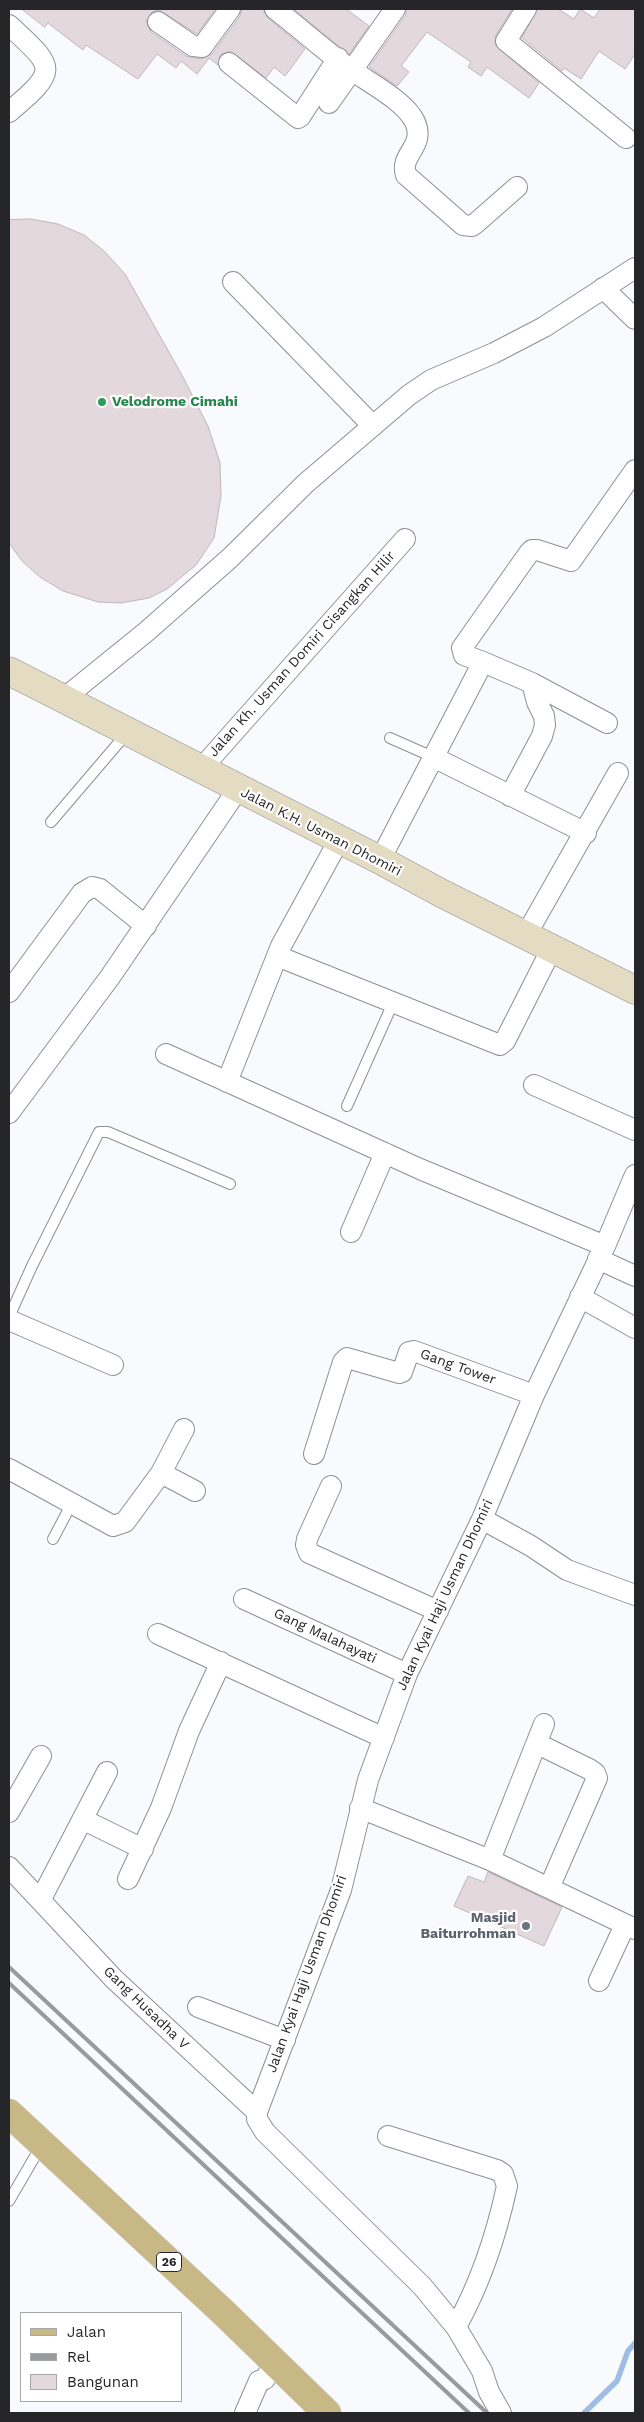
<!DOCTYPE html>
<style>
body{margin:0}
#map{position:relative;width:644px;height:2422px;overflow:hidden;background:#f8fafe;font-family:"Work Sans",sans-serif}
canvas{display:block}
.frame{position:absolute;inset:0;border:10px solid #262629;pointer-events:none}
.legend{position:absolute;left:20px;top:2312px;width:162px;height:90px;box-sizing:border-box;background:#fff;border:1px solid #a8a8a9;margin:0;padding:6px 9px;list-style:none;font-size:15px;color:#262629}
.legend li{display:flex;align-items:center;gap:10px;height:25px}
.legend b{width:25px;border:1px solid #a8a8a9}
</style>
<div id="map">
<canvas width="644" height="2422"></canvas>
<div class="frame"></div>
<ul class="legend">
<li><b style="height:6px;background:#c7b886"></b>Jalan</li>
<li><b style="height:6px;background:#999a9e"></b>Rel</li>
<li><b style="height:14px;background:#e3d9dc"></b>Bangunan</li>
</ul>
</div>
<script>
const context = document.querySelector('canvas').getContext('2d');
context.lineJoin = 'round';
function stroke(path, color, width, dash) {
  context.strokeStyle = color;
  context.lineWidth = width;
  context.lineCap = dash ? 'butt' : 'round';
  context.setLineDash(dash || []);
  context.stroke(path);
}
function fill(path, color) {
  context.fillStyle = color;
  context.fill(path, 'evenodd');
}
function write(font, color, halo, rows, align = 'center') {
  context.font = font + ' "Work Sans",sans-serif';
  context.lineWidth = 4.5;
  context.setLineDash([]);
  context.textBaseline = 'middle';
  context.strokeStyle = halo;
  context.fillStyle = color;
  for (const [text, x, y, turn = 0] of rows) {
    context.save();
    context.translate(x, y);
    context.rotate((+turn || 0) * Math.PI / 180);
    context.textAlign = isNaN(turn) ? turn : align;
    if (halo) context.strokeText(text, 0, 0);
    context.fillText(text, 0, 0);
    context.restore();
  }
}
stroke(new Path2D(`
 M584,2413L617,2381L628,2351L635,2343`), '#9ebce4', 5.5);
const building = new Path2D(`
 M22,9H215L197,34L159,10L152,12L146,21L151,32L186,56L201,59L212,54L240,16L242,9H263L268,18L305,49L285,76L274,67L266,78L230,51L220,55L218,65L209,58L197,74L181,61L176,68L157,54L138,79L86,45L83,50L48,23L45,27Z
 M294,9H346L369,26L349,54Z
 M407,9H512L496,35L495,45L539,83L529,98L487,67L481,76L468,67L471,62L427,32L401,66L409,72L397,86L369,67L405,16Z
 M538,9H558L574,19L580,9L594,18L600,9H635V54L625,69L599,51L581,79L564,68L562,71L522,38Z
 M31,219L58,224L84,235L104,251L125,274L183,377L208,426L220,463L221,496L214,538L196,565L167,589L149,598L121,603L98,602L63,591L40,577L22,561L9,543V220Z
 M488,1872L562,1907L544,1946L454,1906L468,1876L484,1882Z`);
fill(building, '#e3d9dc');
stroke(building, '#c0b6b9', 1);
const lane = new Path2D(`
 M390,738L433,757
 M51,822L127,733
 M347,1106L393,1003
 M9,1317L32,1266L99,1132H108L230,1184
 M53,1539L72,1503
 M9,2201L41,2146`);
const street = new Path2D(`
 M275,9C301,29 326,52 353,71C370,83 406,102 415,122C426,147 399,154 406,175L463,225L472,226L476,223L517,187
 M526,9L506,41L626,138
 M158,22L193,46L202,47L230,9
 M9,25C55,68 60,69 9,112
 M229,63L298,118L300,117L338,58
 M329,103L395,9
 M233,282L373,426
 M603,288L635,319
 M483,662L464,655L462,648L529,553L532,550H537L571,561L635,470
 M62,700L146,632L230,558L306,483L409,395L431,380L494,353L544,327L635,268
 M433,757L586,833
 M200,770L405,539
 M510,796L542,736L545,725L544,716L537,702L532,683
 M380,860L483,662L532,683L607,723
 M526,935L618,773
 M277,956L500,1045L505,1041L552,948
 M9,992L82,893L92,887L100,889L146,926
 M166,1054L420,1169L605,1246
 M227,1082L281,946L339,840
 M534,1085L635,1130
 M9,1113L110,977L238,789
 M351,1232L385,1153
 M598,1259L635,1276
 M580,1297L635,1328
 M9,1320L113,1365
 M314,1454L343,1362L347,1358L399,1373L402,1372L409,1352L414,1351L534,1395
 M9,1469L113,1526L125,1522L161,1473L184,1429
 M161,1473L195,1491
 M331,1486L307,1539L306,1545L309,1553L438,1611
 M482,1519L531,1546L567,1570L635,1595
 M244,1599L407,1674
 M158,1634L384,1738
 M538,1744L589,1769L595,1773L597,1778L549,1888
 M360,1808L490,1860L635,1929
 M9,1812L41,1756
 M84,1820L143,1849
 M490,1860L544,1724
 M9,1867L114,1979L257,2112
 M128,1879L161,1808L189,1731L221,1662
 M41,1899L107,1772
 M599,1981L625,1925
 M198,2007L285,2040
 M388,2136L497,2170L503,2174L507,2186C496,2237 481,2282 456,2327
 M245,2413L259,2381L265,2379L275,2362
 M501,2413L489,2392L482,2371L456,2327L422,2286L265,2132L257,2119V2112L341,1890L368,1780L407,1674L482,1519L534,1395L605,1246L635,1175`);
const secondary = new Path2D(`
 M9,671L380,860L441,893L635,990`);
const primary = new Path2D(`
 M9,2113L224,2313L327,2413`);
stroke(lane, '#8e8f97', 12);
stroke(street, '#8e8f97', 22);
stroke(secondary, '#8e8f97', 29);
stroke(primary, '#d8d8d8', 29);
stroke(lane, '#fff', 10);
stroke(street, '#fff', 20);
stroke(secondary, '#e3dcc3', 28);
stroke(primary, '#c7b886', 28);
stroke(new Path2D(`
 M9,1967L487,2413
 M9,1983L469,2413`), '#999a9e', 4);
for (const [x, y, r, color] of [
 [102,402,5,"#2e9e5b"],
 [526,1926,5,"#6b7280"]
]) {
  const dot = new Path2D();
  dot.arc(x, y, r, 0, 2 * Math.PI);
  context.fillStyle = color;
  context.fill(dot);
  stroke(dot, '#fff', 2);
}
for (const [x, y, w] of [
 [169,2262,25]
]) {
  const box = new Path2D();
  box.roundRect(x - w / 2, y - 9.5, w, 19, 4);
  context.fillStyle = '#fff';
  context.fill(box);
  stroke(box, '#262629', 1);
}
write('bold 12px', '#262629', null, [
 ["26",169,2262]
]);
write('bold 14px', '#27864d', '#fff', [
 ["Velodrome Cimahi",112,402]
], 'left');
write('14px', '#262629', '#fff', [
 ["Jalan Kh. Usman Domiri Cisangkan Hilir",302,654,-48],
 ["Jalan K.H. Usman Dhomiri",321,832,27],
 ["Gang Tower",458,1367,20],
 ["Jalan Kyai Haji Usman Dhomiri",445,1595,-65],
 ["Gang Malahayati",325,1636,25],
 ["Jalan Kyai Haji Usman Dhomiri",307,1974,-70],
 ["Gang Husadha V",146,2008,44]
]);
write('bold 14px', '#5b616d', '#fff', [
 ["Masjid",516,1918],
 ["Baiturrohman",516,1934]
], 'right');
</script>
